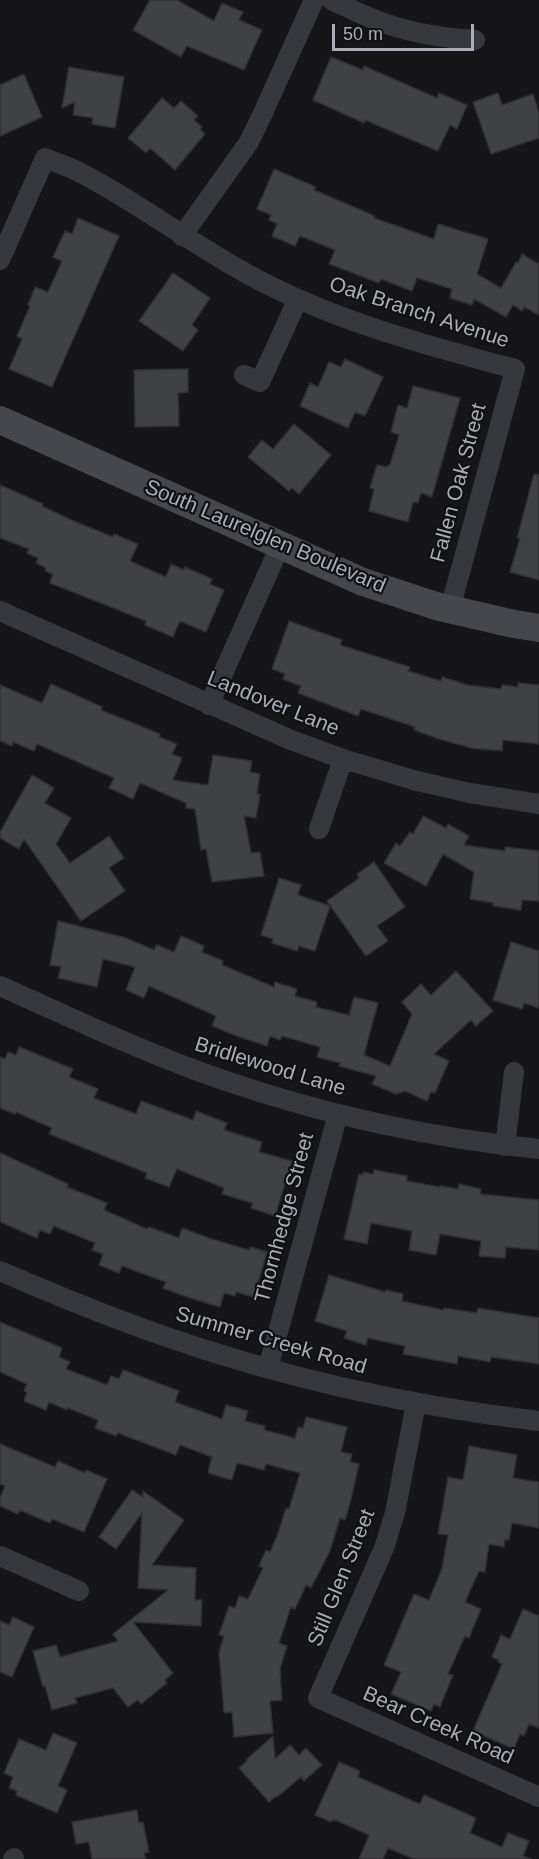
<!DOCTYPE html>
<style>
body{margin:0}
#map{position:relative;width:539px;height:1859px;overflow:hidden;background:#161618;font-family:Helvetica,sans-serif}
canvas{display:block}
.scale{position:absolute;left:332px;top:24px;width:142px;height:27px;box-sizing:border-box;border:3px solid #a8adb8;border-top:0;padding-left:8px;font-size:18px;line-height:21px;white-space:nowrap;color:#a8adb8;-webkit-text-stroke:4px #111113;paint-order:stroke}
</style>
<div id="map">
<canvas width="539" height="1859"></canvas>
<div class="scale">50 m</div>
</div>
<script>
const context = document.querySelector('canvas').getContext('2d');
context.lineJoin = 'round';
function fill(path, color) {
  context.fillStyle = color;
  context.fill(path, 'evenodd');
}
function stroke(path, color, width, dash) {
  context.strokeStyle = color;
  context.lineWidth = width;
  context.lineCap = dash ? 'butt' : 'round';
  context.setLineDash(dash || []);
  context.stroke(path);
}
function write(font, color, halo, rows, align = 'center') {
  context.font = font + ' Helvetica,sans-serif';
  context.lineWidth = 4.5;
  context.setLineDash([]);
  context.textBaseline = 'middle';
  context.strokeStyle = halo;
  context.fillStyle = color;
  for (const [text, x, y, turn = 0] of rows) {
    context.save();
    context.translate(x, y);
    context.rotate((+turn || 0) * Math.PI / 180);
    context.textAlign = isNaN(turn) ? turn : align;
    if (halo) context.strokeText(text, 0, 0);
    context.fillText(text, 0, 0);
    context.restore();
  }
}
const building = new Path2D(`
 M150,0H177L214,21L222,3L243,12L239,20L262,30L244,70L187,46L181,57L133,30Z
 M331,57L363,70L364,66L437,98L439,93L467,105L457,129L450,125L438,151L365,120L364,123L313,100Z
 M69,67L124,77L115,128L92,124L93,118L73,115L75,102L62,108Z
 M24,74L42,117L0,136V85Z
 M498,93L502,105L533,94L539,113V138L491,154L473,102Z
 M162,98L174,108L181,101L198,116L194,120L202,127L200,129L205,134L175,170L150,148L146,153L128,138Z
 M274,169L316,187L314,190L375,216L374,218L434,239L438,224L488,239L477,274L501,288L516,262L518,263L522,254L539,264V315L524,307L522,311L513,305L506,317L474,299L472,305L450,298L452,289L417,278L412,291L381,279L379,283L329,264L335,250L300,236L295,246L272,236L277,224L269,220L271,215L257,209Z
 M78,218L119,236L52,387L9,369L22,339L17,336L30,306L28,305L35,287L48,292L62,261L53,257L65,231L72,234Z
 M173,273L210,298L192,325L198,330L183,351L139,321Z
 M345,359L383,377L365,416L355,412L348,428L300,406L310,383L318,387L329,362L341,367Z
 M188,369V392L178,393L179,426L135,427L134,370Z
 M413,386L460,398L432,497L421,493L418,503L413,502L408,522L369,511L374,489L370,488L377,465L387,467L388,465H390L399,435L391,432L398,405L407,408Z
 M294,424L331,455L299,494L292,488L289,491L248,457L262,440L273,449Z
 M534,474L539,475V580L510,572L520,538H517Z
 M0,485L43,504L42,506L69,519L113,537L114,534L138,544L130,561L166,577L171,564L184,570L185,567L212,579L210,584L224,590L206,632L180,621L173,637L145,625L146,621L50,583L53,574L45,571L46,568L36,563L38,558L27,553L29,549L0,538Z
 M289,621L342,640L340,645L410,667L408,671L441,681L442,677L468,685L501,689L502,685L518,687V683L539,685V744L503,740L502,751L471,748L436,738L414,730L415,727L361,709L358,716L298,693L301,686L283,679L285,674L272,669Z
 M51,684L102,707L101,710L160,734L159,737L177,744L172,754L182,758L173,780L208,785L213,755L252,761L250,772L260,774L257,794H260L256,818L244,816L251,853L260,852L264,876L212,882L206,849L201,850L195,809L186,808V803L140,783L133,799L109,788L114,778L37,744L34,751L13,742L12,746L0,741V685L42,703Z
 M32,775L54,788L45,803L71,818L56,844L70,863L109,836L124,858L109,868L125,891L81,921L24,839L19,849L0,838V832Z
 M423,816L446,828L448,824L469,836L464,845L505,851V847L539,851V901L522,900L521,910L493,906L494,903L470,899L474,872L443,854L426,886L384,863L396,843L400,846L410,832L413,834Z
 M374,862L405,907L377,926L388,941L366,956L327,901L359,878L357,874Z
 M279,878L301,885L298,895L330,906L315,951L299,946L297,951L272,943L273,939L261,935Z
 M58,921L126,938L154,950L157,945L174,952L181,936L204,946L202,952L223,961L222,965L274,987L275,982L297,989L295,996L317,1002L316,1007L349,1015L354,997L378,1003L364,1055L390,1066L412,1014L402,1002L421,984L431,995L456,971L493,1011L476,1026L471,1020L434,1054L449,1061L435,1093L431,1092L427,1101L405,1091L396,1094L372,1084L376,1076L339,1066L340,1063L317,1057L320,1047L282,1036L280,1040L270,1036L267,1046L237,1036L212,1026L216,1016L149,986L144,998L126,990L135,967L103,959L97,987L58,978L61,967L50,965Z
 M511,942L539,951V1008L524,1003L522,1009L493,1000Z
 M19,1047L73,1069L69,1077L98,1089L94,1098L136,1114L141,1101L193,1120L196,1111L227,1123L224,1130L262,1142L259,1152L292,1161L275,1216L251,1208L253,1203L222,1194L224,1188L177,1169L169,1187L145,1178L147,1173L49,1134L52,1128L16,1112L15,1114L0,1108V1057L5,1059L8,1052L16,1055Z
 M0,1153L68,1184L67,1187L107,1203L104,1210L147,1229L149,1227L179,1238L182,1228L209,1238L249,1250L250,1247L267,1252L254,1297L236,1292L235,1296L224,1293L220,1307L184,1296L163,1288L166,1282L122,1266L119,1273L99,1265L103,1254L92,1250L95,1243L54,1226L50,1234L40,1230L37,1238L0,1222Z
 M374,1170L407,1176V1181L440,1187V1186L458,1189L459,1184L481,1189L480,1194L539,1200V1250L506,1247L505,1258L479,1256L481,1241L440,1234L436,1255L409,1250L412,1231L371,1223L367,1244L344,1239L359,1174L363,1175V1172L373,1174Z
 M329,1275L385,1292L386,1290L403,1294L402,1301L443,1310L444,1308L477,1313L478,1308L539,1318V1364L491,1357L490,1362L458,1356L457,1364L403,1354L405,1346L368,1338L366,1345L344,1338L347,1331L315,1321Z
 M0,1322L62,1348L59,1357L70,1362L66,1369L107,1385L111,1376L119,1379L123,1370L179,1391L175,1402L222,1419L226,1405L248,1411L245,1421L265,1426L264,1430L295,1438L298,1427L303,1428L306,1417L347,1427L341,1452L352,1454L350,1462L359,1464L351,1499L345,1520L340,1518L330,1551L311,1588L306,1585L295,1609L291,1607L279,1643L287,1646L280,1669L282,1700L270,1701L273,1733L234,1737L232,1712L224,1713L219,1653L224,1636L219,1635L229,1606L235,1608L239,1596L248,1599L263,1568L259,1566L266,1550L270,1552L277,1536L286,1508L289,1509L300,1473L266,1464L264,1470L237,1463L232,1480L208,1473L212,1457L180,1445L176,1455L118,1433L116,1436L95,1428L98,1420L68,1408L67,1410L49,1402L46,1410L24,1401L27,1392L24,1391L27,1384L0,1372Z
 M0,1444L55,1467L58,1461L85,1473L86,1470L107,1479L84,1532L52,1519L50,1523L20,1510L18,1514L0,1506V1498L5,1486L0,1484Z
 M469,1446L517,1455L513,1478L539,1482V1528L512,1523L509,1540H505L504,1547L489,1544L485,1572L479,1571L465,1602L481,1609L469,1638L465,1636L448,1674L453,1675L440,1707L434,1704L431,1711L391,1694L401,1672L384,1665L414,1594L429,1600L442,1568L448,1535L438,1534L448,1477L463,1480Z
 M132,1490L143,1497V1491L184,1520L152,1565L196,1568L195,1600H202L201,1626L133,1622L173,1673L165,1680L167,1683L141,1704L138,1700L128,1707L113,1688L75,1698L77,1703L52,1710L45,1686L43,1687L33,1651L56,1645L60,1657L118,1641L113,1634L168,1590L138,1588L142,1513L116,1549L99,1537Z
 M523,1609L539,1616V1728L529,1724L524,1736L520,1734L514,1749L473,1731L502,1664L498,1662L499,1660L492,1657L501,1635L510,1639Z
 M13,1617L34,1627L12,1677L0,1672V1621L9,1625Z
 M53,1733L77,1743L58,1786L67,1790L57,1813L16,1795L17,1791L9,1788L13,1777L4,1773L19,1739L46,1750Z
 M273,1736L275,1759L290,1745L299,1755L306,1748L322,1765L304,1781L301,1777L277,1797L276,1796L269,1802L239,1768L247,1761L246,1760Z
 M339,1762L360,1771L358,1777L408,1799L420,1804L424,1795L476,1818L470,1833L502,1847L508,1833L529,1841L523,1856L531,1859H414L388,1848L383,1859H359L369,1835L333,1819L331,1822L315,1815Z
 M137,1810L139,1823L143,1822L149,1852L144,1853L146,1859H92L89,1842L76,1844L72,1822Z`);
fill(building, '#404145');
stroke(building, '#303034', 1.5);
stroke(new Path2D(`
 M331,0C349,8 368,18 387,24C415,34 444,38 475,40
 M182,236L249,142L263,113L314,0
 M0,260L45,158C57,163 68,166 79,172C136,201 186,240 242,271C327,319 421,344 515,369L450,609
 M244,375L260,382L298,299
 M0,611L291,740L343,759L417,781L470,793L539,804
 M209,705L280,546
 M319,829L343,759
 M0,986C74,1019 147,1054 223,1080C325,1115 431,1138 539,1149
 M505,1146L514,1072
 M0,1271C53,1294 107,1316 161,1335C283,1378 411,1406 539,1421
 M268,1368L338,1114
 M416,1403L395,1513L384,1548L318,1698L539,1797
 M0,1556L79,1591
 M13,1859L14,1858`), '#37383d', 20);
stroke(new Path2D(`
 M0,420L363,582L436,606L514,624L539,628`), '#45474d', 28);
write('21px', '#a8adb8', '#111113', [
 ["Oak Branch Avenue",419,313,18],
 ["Fallen Oak Street",459,483,-75],
 ["South Laurelglen Boulevard",265,537,23],
 ["Landover Lane",273,704,22],
 ["Bridlewood Lane",270,1067,17],
 ["Thornhedge Street",285,1218,-75],
 ["Summer Creek Road",271,1341,16],
 ["Still Glen Street",342,1578,-68],
 ["Bear Creek Road",438,1726,24]
]);
</script>
